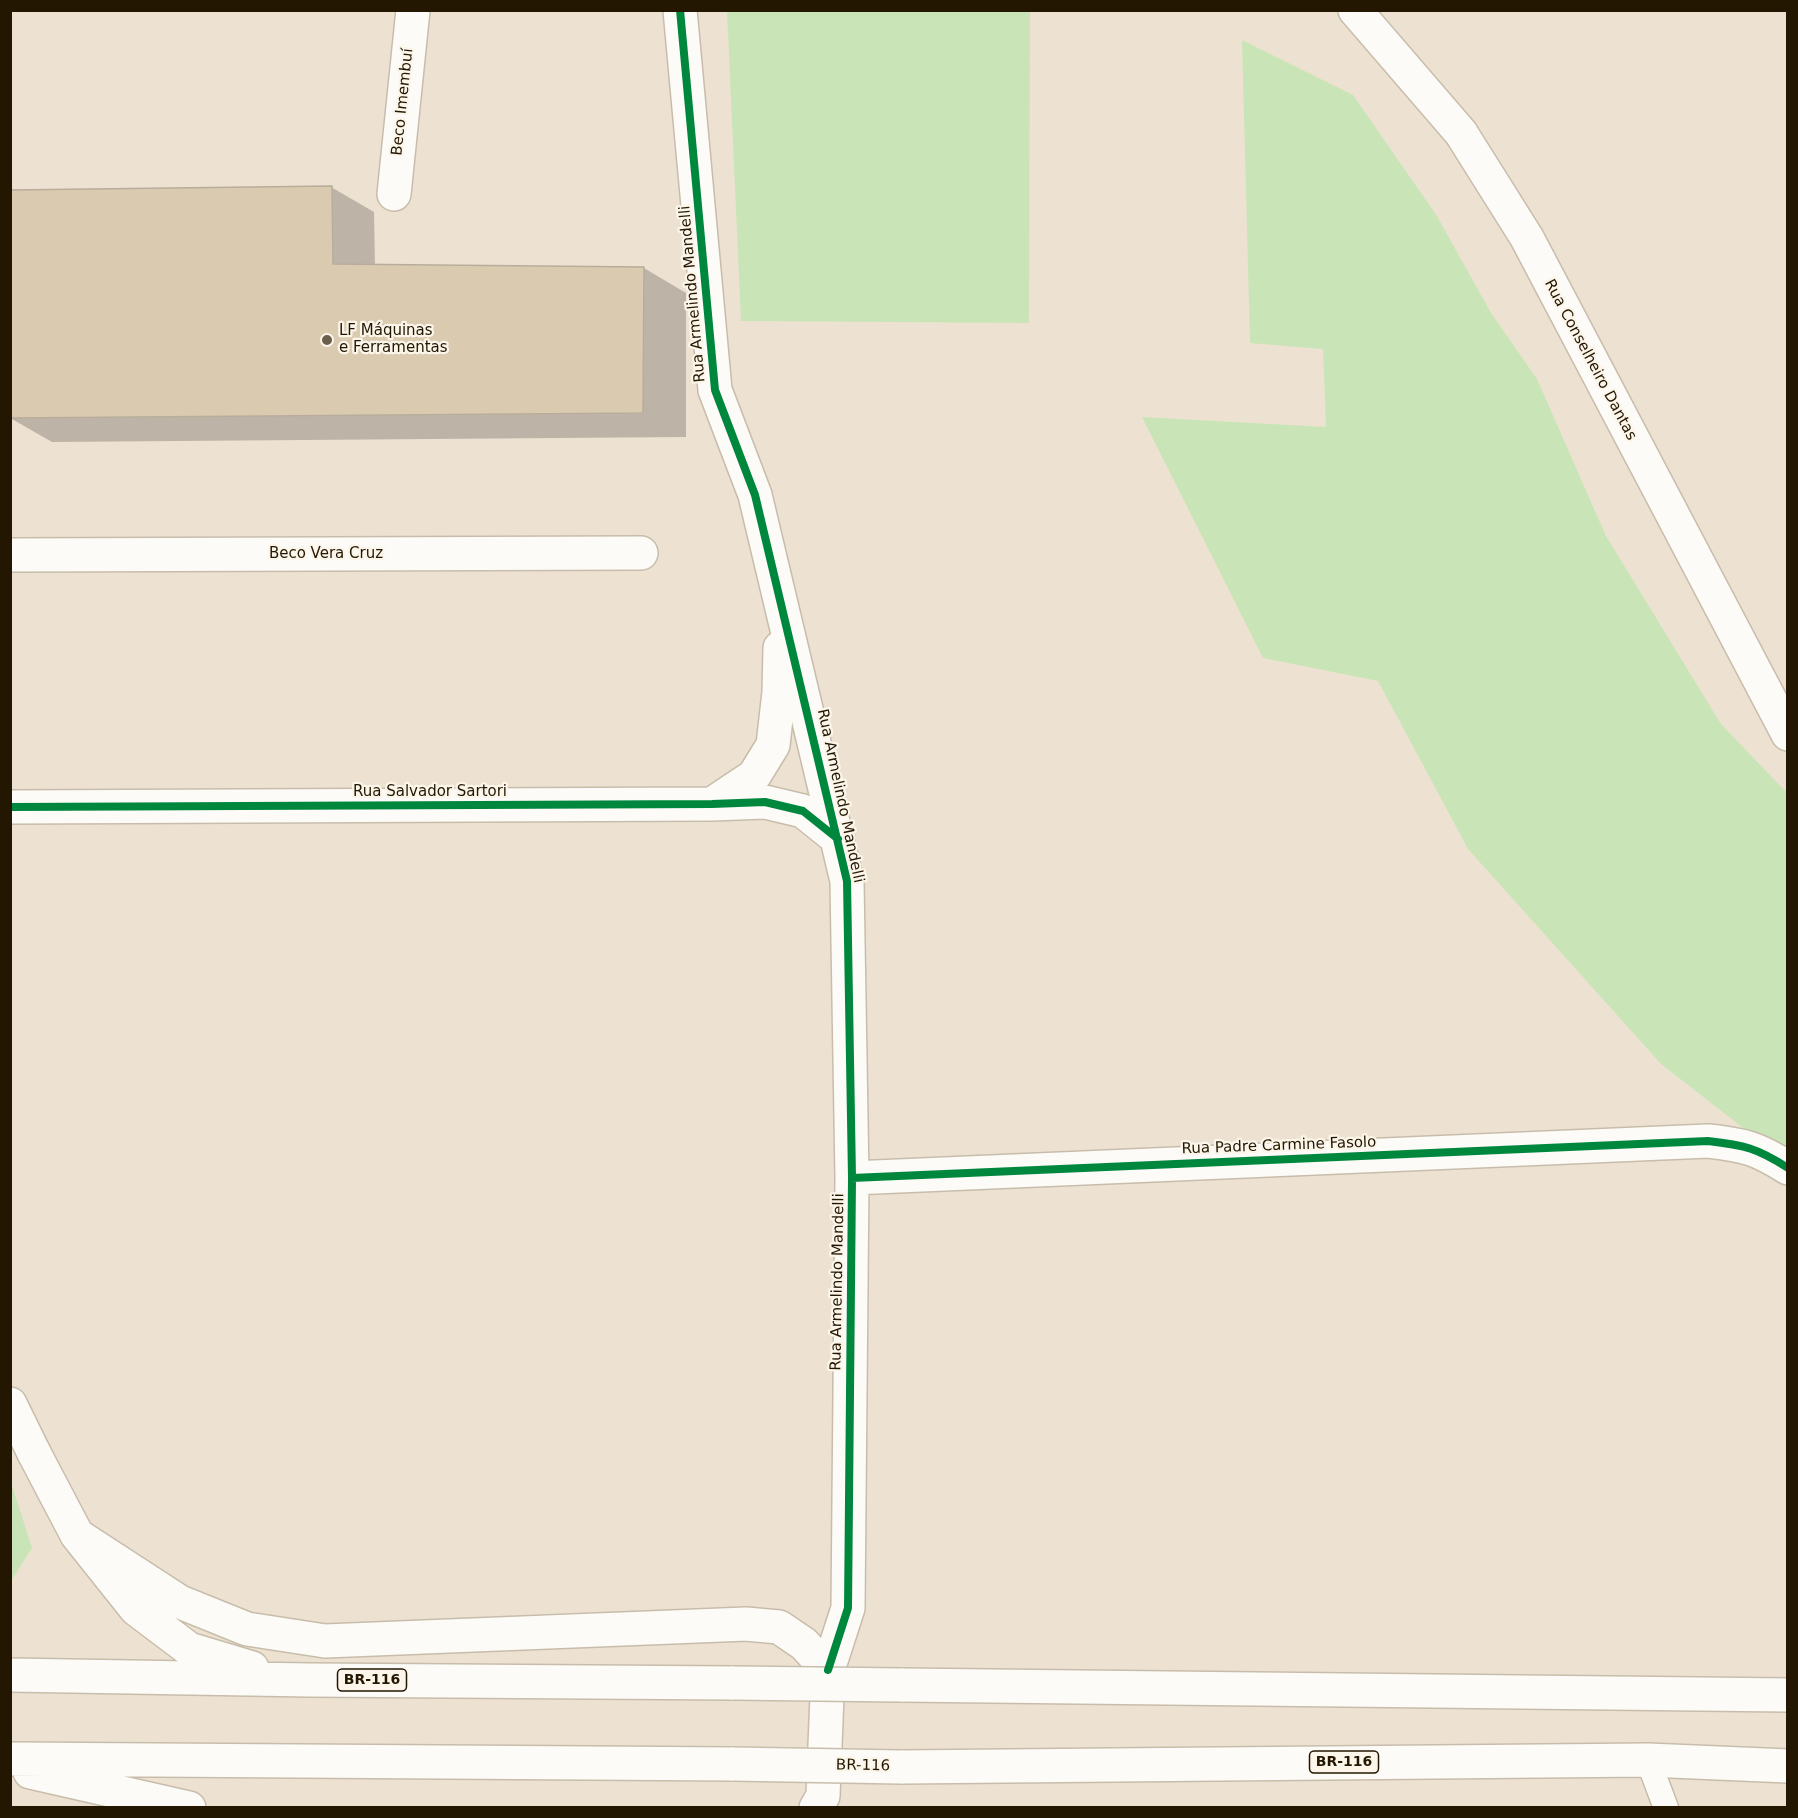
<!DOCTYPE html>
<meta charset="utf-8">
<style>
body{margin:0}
#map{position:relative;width:1798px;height:1818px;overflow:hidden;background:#ede2d1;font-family:"DejaVu Sans",sans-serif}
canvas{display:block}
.frame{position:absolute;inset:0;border:12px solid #231702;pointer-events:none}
</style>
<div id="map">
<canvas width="1798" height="1818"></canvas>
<div class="frame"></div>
</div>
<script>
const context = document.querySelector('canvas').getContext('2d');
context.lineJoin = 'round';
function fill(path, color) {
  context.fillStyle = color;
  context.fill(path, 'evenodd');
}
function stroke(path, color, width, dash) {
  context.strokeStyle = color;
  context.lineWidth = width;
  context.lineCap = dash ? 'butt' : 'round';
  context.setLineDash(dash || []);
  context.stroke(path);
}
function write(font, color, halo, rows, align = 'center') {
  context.font = font + ' "DejaVu Sans",sans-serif';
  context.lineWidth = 4.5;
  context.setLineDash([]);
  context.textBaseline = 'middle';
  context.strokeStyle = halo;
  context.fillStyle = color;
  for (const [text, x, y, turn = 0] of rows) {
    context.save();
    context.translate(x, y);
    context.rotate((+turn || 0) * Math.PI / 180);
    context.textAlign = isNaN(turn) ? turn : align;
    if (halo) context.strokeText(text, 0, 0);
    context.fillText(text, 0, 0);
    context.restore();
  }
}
fill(new Path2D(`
 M727,11H1030L1029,323L741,321Z
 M1242,40L1353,95L1437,216L1491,313L1537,379L1606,536L1721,724L1787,793V1162L1661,1064L1468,849L1378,681L1263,658L1142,417L1326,427L1323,349L1250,343Z
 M10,1479L32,1548L11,1581H10Z`), '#c9e5b7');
fill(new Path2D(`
 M331,187L374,212L375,266L644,268L686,293V437L52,442L10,418Z`), '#0003');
const building = new Path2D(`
 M332,186L333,264L644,267L643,413L10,418V190Z`);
fill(building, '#dacab0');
stroke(building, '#b8ad9b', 1.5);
const service = new Path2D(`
 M1648,1760L1666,1808`);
const minor = new Path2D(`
 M680,10L715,390L755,495L847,881L852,1178L848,1608L828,1670
 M394,194L413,10
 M10,555L641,553
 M712,804L754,776L773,745L779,692L780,648
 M10,807L712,804L765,802L803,811L838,839
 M852,1178L1708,1141C1744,1145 1757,1148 1788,1168`);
const tertiary = new Path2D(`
 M10,1404L34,1453`);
const secondary = new Path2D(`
 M1355,10L1461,133L1527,238L1788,734`);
const trunk = new Path2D(`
 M34,1453L77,1535L136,1609L189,1649L252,1668
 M77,1535L180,1602L247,1629L325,1641L746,1624L779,1627L804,1644L828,1670L823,1796L816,1808
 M10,1675L310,1680L733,1683
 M901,1685L1788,1695
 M10,1759L733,1764
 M901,1767L1648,1760L1788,1766
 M30,1772L189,1808`);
stroke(service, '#c8bdab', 27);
stroke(minor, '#c8bdab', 36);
stroke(tertiary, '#c8bdab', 36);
stroke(secondary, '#c8bdab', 36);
stroke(trunk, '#c8bdab', 36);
stroke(service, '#fcfbf8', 24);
stroke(minor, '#fcfbf8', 33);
stroke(tertiary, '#fcfbf8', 33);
stroke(secondary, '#fcfbf8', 33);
stroke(trunk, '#fcfbf8', 33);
const trunkBridge = new Path2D(`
 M733,1683L901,1685
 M733,1764L901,1767`);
stroke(trunkBridge, '#c8bdab', 36, []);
stroke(trunkBridge, '#fcfbf8', 33);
stroke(new Path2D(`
 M680,10L715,390L755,495L847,881L852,1178L848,1608L828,1670
 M10,807L712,804L765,802L803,811L838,839
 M852,1178L1708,1141C1744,1145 1757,1148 1788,1168`), '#00873e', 8);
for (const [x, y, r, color] of [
 [327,340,6,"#6a5e4a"]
]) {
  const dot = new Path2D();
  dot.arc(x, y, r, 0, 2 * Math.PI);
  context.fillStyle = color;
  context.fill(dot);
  stroke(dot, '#fcf5ea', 2);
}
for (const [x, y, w] of [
 [372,1680,69],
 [1344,1762,69]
]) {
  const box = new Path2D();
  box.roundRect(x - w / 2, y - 11, w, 22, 4.5);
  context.fillStyle = '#fcf5ea';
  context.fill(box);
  stroke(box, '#231702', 1.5);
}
write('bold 14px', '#231702', null, [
 ["BR-116",372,1680],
 ["BR-116",1344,1762]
]);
write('15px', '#231702', '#fcf5ea', [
 ["Beco Imembuí",403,102,-84],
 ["Rua Armelindo Mandelli",693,294,-95],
 ["Rua Conselheiro Dantas",1590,360,62],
 ["Beco Vera Cruz",326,554],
 ["Rua Salvador Sartori",430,792],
 ["Rua Armelindo Mandelli",840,796,78],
 ["Rua Padre Carmine Fasolo",1279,1146,-2],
 ["Rua Armelindo Mandelli",838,1282,-89],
 ["BR-116",863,1766,1]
]);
write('15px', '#231702', '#fcf5ea', [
 ["LF Máquinas",339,331],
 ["e Ferramentas",339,348]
], 'left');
</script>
